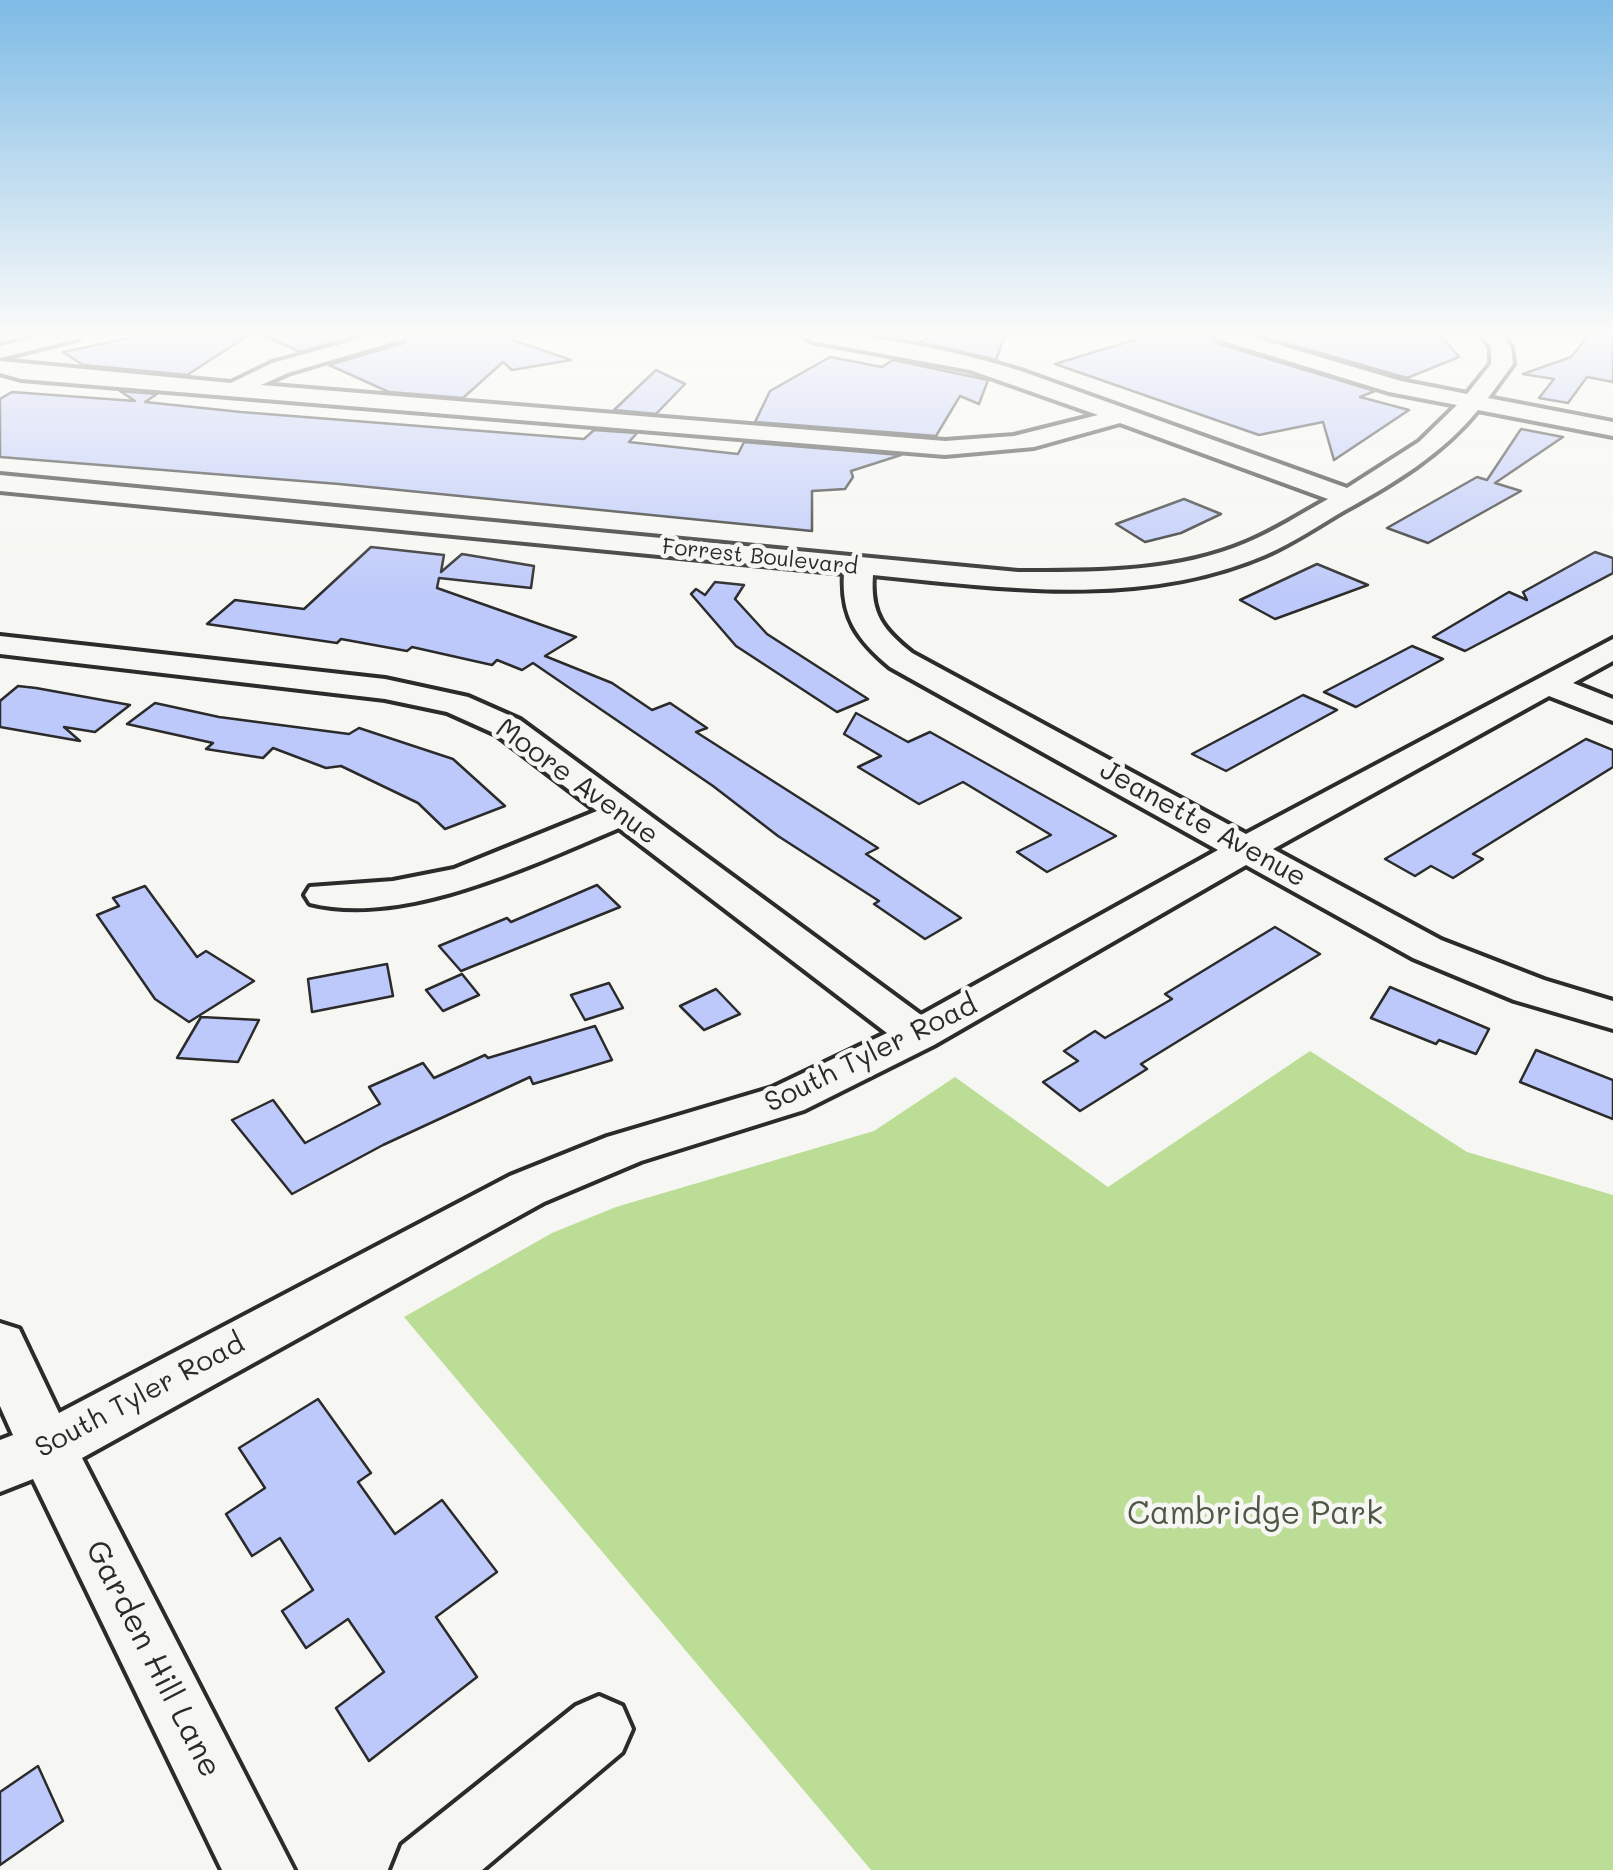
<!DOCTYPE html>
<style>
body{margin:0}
canvas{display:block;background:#f6f6f2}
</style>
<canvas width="1613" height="1870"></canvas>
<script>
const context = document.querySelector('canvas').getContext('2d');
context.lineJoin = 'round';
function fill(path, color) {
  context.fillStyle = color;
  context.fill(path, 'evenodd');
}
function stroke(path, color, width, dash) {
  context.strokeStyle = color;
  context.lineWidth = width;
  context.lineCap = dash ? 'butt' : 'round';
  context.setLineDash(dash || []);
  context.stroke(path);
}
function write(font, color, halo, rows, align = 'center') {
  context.font = font + ' Mali,sans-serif';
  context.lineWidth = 9;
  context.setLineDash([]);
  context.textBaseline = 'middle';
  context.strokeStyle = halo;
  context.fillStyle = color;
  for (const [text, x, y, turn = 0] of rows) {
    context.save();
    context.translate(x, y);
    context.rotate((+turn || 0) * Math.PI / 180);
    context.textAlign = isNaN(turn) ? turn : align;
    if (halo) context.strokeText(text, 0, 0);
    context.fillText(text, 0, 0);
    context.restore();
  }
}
fill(new Path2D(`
 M1310,1051L1467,1152L1613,1195V1870H871L404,1317L552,1233L616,1207L874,1131L955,1077L1108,1187Z`), '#bcdd96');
const building = new Path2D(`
 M143,335H249L187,375L83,365L63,352Z
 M263,335H361L300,352Z
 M410,335H498L571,360L512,370L503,362L463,398L389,392L329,365L404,343Z
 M931,335H1005L996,360L920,342Z
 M1150,335H1210L1216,343L1375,391L1360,397L1409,410L1334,460L1323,422L1259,435L1055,364Z
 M1257,335H1441L1459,357L1407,378Z
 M1589,335H1613V382L1587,377L1568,403L1539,398L1554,379L1523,374L1571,357Z
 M830,357L882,367L893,360L988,380L979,404L960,396L936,436L755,422L770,391Z
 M656,370L685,384L656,414L614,410Z
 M120,391L157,394L145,402L241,412L584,439L594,430L637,433L629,442L738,454L744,442L901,455L851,471L853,477L845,489L812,491V531L339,484L0,457V399L12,392L135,401Z
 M1521,429L1563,437L1495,483L1521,491L1428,543L1387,528L1477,477L1487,480Z
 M1184,499L1221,514L1181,533L1145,542L1116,524Z
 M371,547L444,555L441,572L462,554L534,566L531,588L439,578L437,588L576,637L545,656L612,683L652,710L670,703L707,728L696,732L878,848L866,854L961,918L925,939L874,904L879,901L778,836L713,786L533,663L522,670L497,660L492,665L412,647L407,651L341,639L337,643L207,624L235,600L304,609Z
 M1595,552L1613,558V573L1465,651L1433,637L1509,592L1527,600L1523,592Z
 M1317,564L1368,585L1275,619L1240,600Z
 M715,582L744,585L735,599L767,634L868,699L837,712L736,646L691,594L696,589L705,595Z
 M1412,646L1443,659L1356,707L1324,692Z
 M18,686L36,688L130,705L95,732L64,727L80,741L0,727V701Z
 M1303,695L1337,710L1226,771L1192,754Z
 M155,703L219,717L349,734L359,728L453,759L505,806L445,829L418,803L341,766L326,768L273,748L263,758L206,749L213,743L127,724Z
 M856,713L908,742L930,732L1116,836L1047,872L1017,852L1051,835L963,782L919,804L858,767L881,756L844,734Z
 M1586,739L1613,750V767L1473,854L1483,859L1453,878L1431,866L1415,876L1385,859Z
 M597,885L620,907L461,971L439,946L507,918L511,922Z
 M145,886L197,957L206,951L254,981L189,1022L155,999L97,915L119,906L113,898Z
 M1275,927L1320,954L1141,1064L1147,1069L1080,1111L1043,1082L1078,1061L1064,1051L1095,1031L1105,1038L1172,999L1165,994Z
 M387,964L393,996L312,1012L308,979Z
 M462,974L479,995L443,1011L426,990Z
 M609,983L623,1008L585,1020L571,995Z
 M1390,987L1489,1029L1476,1054L1439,1040L1436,1044L1371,1018Z
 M716,989L740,1014L704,1030L680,1006Z
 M201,1017L259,1020L238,1062L177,1058Z
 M595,1026L612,1060L533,1084L530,1077L383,1145L292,1194L232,1120L273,1100L305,1143L380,1104L369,1087L423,1063L434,1078L485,1055L488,1058Z
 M1536,1050L1613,1080V1119L1520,1082Z
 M318,1399L371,1473L358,1482L395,1534L442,1500L497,1572L436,1617L477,1677L369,1761L336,1708L384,1672L348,1619L306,1648L282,1611L313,1590L280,1538L252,1556L226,1514L265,1488L239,1448Z
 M38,1766L63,1821L0,1865V1792Z`);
fill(building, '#bdc9fa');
stroke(building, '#2b2b2b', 2.5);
const minor = new Path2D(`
 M46,335H80L77,339L0,358V346Z
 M374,335H406L403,339L288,373L261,385L945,441L1014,436L1098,415L970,370L812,341L802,335C874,333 952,350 1021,371L1347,488L1419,442L1457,405L1389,392L1217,339L1214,335H1245L1401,381L1467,394L1491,364V347L1482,335H1502L1511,347L1513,364L1488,398L1613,422V436L1478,410C1442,454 1394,483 1345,510C1319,525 1293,543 1265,555C1142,608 1002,588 873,575C870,614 883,630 912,653L1246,834L1613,639V661L1573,683L1613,699V721L1549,696L1273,849L1441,940L1544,980L1613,1001V1029L1514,1000L1413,958L1246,865L934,1045L804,1110L641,1161L544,1202L82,1458L294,1870H222L33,1479L0,1492V1440L13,1435L0,1406V1323L19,1329L59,1413L510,1176L607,1137L772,1088L887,1033L619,828C533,864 405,927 310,903L305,895L310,887L393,881L454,869L597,811L496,734L447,712L385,699L0,654V636L385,679L468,697L520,720L921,1015L1218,850L890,667C857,639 841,617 844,573L0,491V475L1018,572C1095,572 1175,573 1246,543C1275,531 1301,514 1328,499L1120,423L1034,447L945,455L21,379L0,373V361L231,383L272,363Z
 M599,1696L622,1706L632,1729L622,1752L482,1870H392L402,1845L576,1706Z`);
stroke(minor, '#2b2b2b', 8);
fill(minor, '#f6f6f2');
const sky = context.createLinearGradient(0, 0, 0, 597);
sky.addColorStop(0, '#7ebbe5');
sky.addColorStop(0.56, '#fbfbf9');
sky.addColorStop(1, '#fbfbf900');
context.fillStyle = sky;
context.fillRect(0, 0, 1613, 597);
write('22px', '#2b2b2b', '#f6f6f2', [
 ["Forrest Boulevard",760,557,6]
]);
write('28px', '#2b2b2b', '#f6f6f2', [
 ["Moore Avenue",577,782,36],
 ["Jeanette Avenue",1203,824,29],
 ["South Tyler Road",871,1054,-26],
 ["South Tyler Road",140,1396,-28]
]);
write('32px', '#4f5846', '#f6f6f2', [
 ["Cambridge Park",1255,1514]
]);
write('32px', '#2b2b2b', '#f6f6f2', [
 ["Garden Hill Lane",153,1659,63]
]);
</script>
